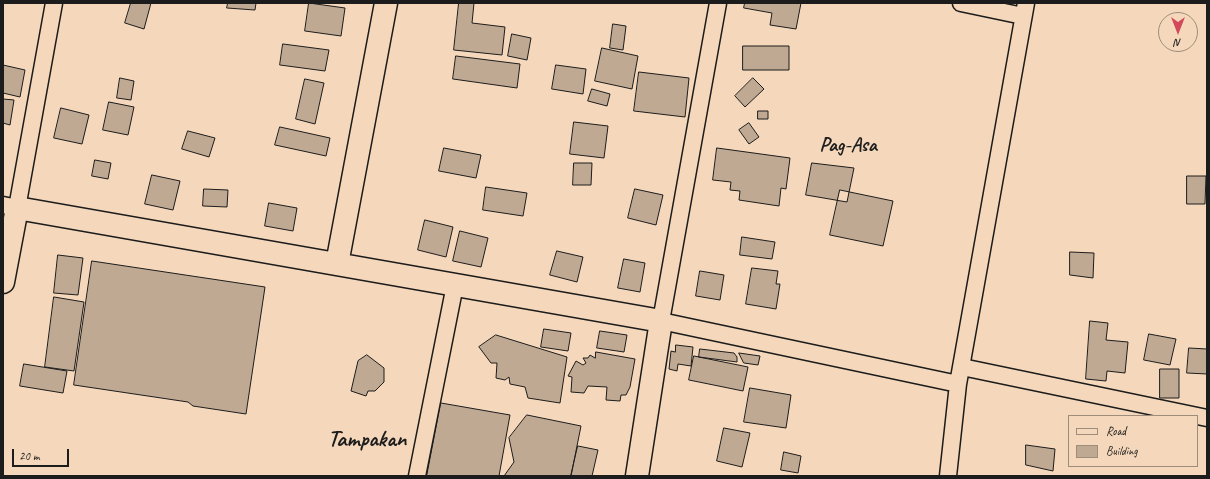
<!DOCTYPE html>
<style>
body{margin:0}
#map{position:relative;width:1210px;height:479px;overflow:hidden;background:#f5d8bb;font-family:Caveat,sans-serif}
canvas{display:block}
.frame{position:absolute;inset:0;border:4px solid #1c1c1c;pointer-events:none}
.legend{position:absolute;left:1068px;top:415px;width:130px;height:52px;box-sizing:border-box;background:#f5d8bb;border:1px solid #9e8d7b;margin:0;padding:5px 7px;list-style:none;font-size:12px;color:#1c1c1c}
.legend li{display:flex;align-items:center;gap:8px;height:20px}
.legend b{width:20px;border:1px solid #9e8d7b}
.north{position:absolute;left:1158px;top:12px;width:40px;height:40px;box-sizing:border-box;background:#f5d8bb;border:1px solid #9e8d7b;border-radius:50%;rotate:180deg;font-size:11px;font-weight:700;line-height:16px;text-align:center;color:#1c1c1c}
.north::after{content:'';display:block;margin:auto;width:14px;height:18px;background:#d1495b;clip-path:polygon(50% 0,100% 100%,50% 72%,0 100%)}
.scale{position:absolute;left:12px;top:449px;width:57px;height:18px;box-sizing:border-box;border:2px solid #1c1c1c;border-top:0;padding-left:5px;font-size:12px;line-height:14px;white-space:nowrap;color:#1c1c1c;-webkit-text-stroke:3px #f5d8bb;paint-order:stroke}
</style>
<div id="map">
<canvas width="1210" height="479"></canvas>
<div class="frame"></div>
<ul class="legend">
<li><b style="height:5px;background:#f5d8bb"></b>Road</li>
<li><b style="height:11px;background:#c0a993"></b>Building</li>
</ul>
<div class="north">N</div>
<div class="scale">20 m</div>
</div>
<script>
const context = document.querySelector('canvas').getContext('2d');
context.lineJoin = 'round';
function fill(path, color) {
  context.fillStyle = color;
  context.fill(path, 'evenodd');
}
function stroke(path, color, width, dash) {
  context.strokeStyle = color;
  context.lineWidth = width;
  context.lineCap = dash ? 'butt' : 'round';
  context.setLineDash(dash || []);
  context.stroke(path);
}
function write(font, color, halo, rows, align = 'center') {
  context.font = font + ' Caveat,sans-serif';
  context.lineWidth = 4;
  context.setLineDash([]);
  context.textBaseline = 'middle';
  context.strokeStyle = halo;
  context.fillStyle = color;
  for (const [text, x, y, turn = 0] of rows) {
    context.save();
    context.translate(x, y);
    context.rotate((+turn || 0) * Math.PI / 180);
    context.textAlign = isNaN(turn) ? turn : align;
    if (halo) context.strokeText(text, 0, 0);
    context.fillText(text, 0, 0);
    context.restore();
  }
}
const building = new Path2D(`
 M131,3H151L144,29L125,23Z
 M228,3H256L255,10L227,8Z
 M309,3L345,8L341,36L305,31Z
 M459,3H474L472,23L505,27L502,55L454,50Z
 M745,3H801L796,29L770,25L772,13L744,8Z
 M613,24L626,26L623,50L610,48Z
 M512,34L531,38L527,60L508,56Z
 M283,44L329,50L325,71L280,65Z
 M743,46H789V70H743Z
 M602,48L638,56L632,89L595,81Z
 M456,56L520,64L517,88L453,79Z
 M3,65L25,70L20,97L3,93Z
 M556,65L586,69L583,94L552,89Z
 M639,72L689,78L685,117L634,111Z
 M120,78L134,81L131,100L117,98Z
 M753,78L764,89L745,107L735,96Z
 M305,79L324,83L315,124L296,119Z
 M592,89L610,94L607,106L588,101Z
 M3,99L14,100L10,125L3,123Z
 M109,102L134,107L128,135L103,130Z
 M61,108L89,115L82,144L54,138Z
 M758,111H768V119H758Z
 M574,122L608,126L604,158L570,154Z
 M749,123L759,137L749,144L739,130Z
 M280,127L330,138L326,156L275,145Z
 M188,131L215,138L209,157L182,149Z
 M444,148L481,155L476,178L439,171Z
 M717,148L790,158L786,189L781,188L779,206L739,200L740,191L730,190L731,182L713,180Z
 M95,160L111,163L108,179L92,176Z
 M574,163H592L591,185H573Z
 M812,163L854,168L847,202L806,195Z
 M152,175L180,181L173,210L145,204Z
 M1187,176H1206L1205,204H1187Z
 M486,187L527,193L523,216L483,210Z
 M204,189L228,190L227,207L203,206Z
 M635,189L663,195L656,225L628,218Z
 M840,190L893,201L883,246L830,235Z
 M269,203L297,208L293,231L265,226Z
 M425,220L453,227L446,257L418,250Z
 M460,231L488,238L481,267L453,261Z
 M742,237L775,242L772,259L740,255Z
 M557,251L583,257L577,282L550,275Z
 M1070,252L1094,253L1093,278L1070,275Z
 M58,255L83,258L78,295L54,293Z
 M624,259L645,263L640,292L618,288Z
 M92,261L265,287L246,414L193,406L188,402L74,385Z
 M752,268L778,271L776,284H780L776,309L746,304Z
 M700,271L724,275L720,300L696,296Z
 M54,297L84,302L74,371L45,367Z
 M1090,321L1108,323L1106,340L1128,342L1125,373L1107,371L1106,381L1086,379Z
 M544,329L571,333L568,351L541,347Z
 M600,331L627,335L624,352L597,348Z
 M1149,334L1176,339L1170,365L1144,360Z
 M496,335L567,357L560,403L528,398L525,387L510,384L509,377L505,380L496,378L497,363H491L479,347Z
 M676,345L693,347L691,366L678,364L677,371L669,369L671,351L675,352Z
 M1189,348L1207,349V374L1187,373Z
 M700,349L734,353L737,357V362L699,357Z
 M596,352L635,359L630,387L626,395H621L620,401L606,400L607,387L588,386L584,393L571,392L572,377L568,376L576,361L583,365L586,363L583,358H588L590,355L595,358Z
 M739,353L760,356L758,365L744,363Z
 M367,355L384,368V382L375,391H368L366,396L351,391L358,361Z
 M694,356L748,367L743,391L689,380Z
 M24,364L67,371L63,393L20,386Z
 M1160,369H1179V398H1160Z
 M750,388L791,395L786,428L744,422Z
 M441,403L510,415L499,476H427Z
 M527,415L581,426L571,476H504L514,462L509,438Z
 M724,428L750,433L742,467L717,461Z
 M1026,445L1055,449L1053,471L1026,465Z
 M578,446L598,450L592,476H571Z
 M784,452L801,456L798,473L781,470Z`);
fill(building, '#c0a993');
stroke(building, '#1c1c1c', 1);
const minor = new Path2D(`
 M718,3L661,321L958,384
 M961,3L1023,16
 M3,205L17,208L54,3
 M962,367L1207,418
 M417,476L455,285
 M948,476L958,384L1026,3`);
const secondary = new Path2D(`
 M337,264L386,3
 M3,282L17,208L661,321L637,476`);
stroke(minor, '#1c1c1c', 19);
stroke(secondary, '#1c1c1c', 25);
stroke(minor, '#f5d8bb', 16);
stroke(secondary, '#f5d8bb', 22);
write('bold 20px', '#1c1c1c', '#f5d8bb', [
 ["Pag-Asa",848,146]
]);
write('bold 23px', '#1c1c1c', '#f5d8bb', [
 ["Tampakan",367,440]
]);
</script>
